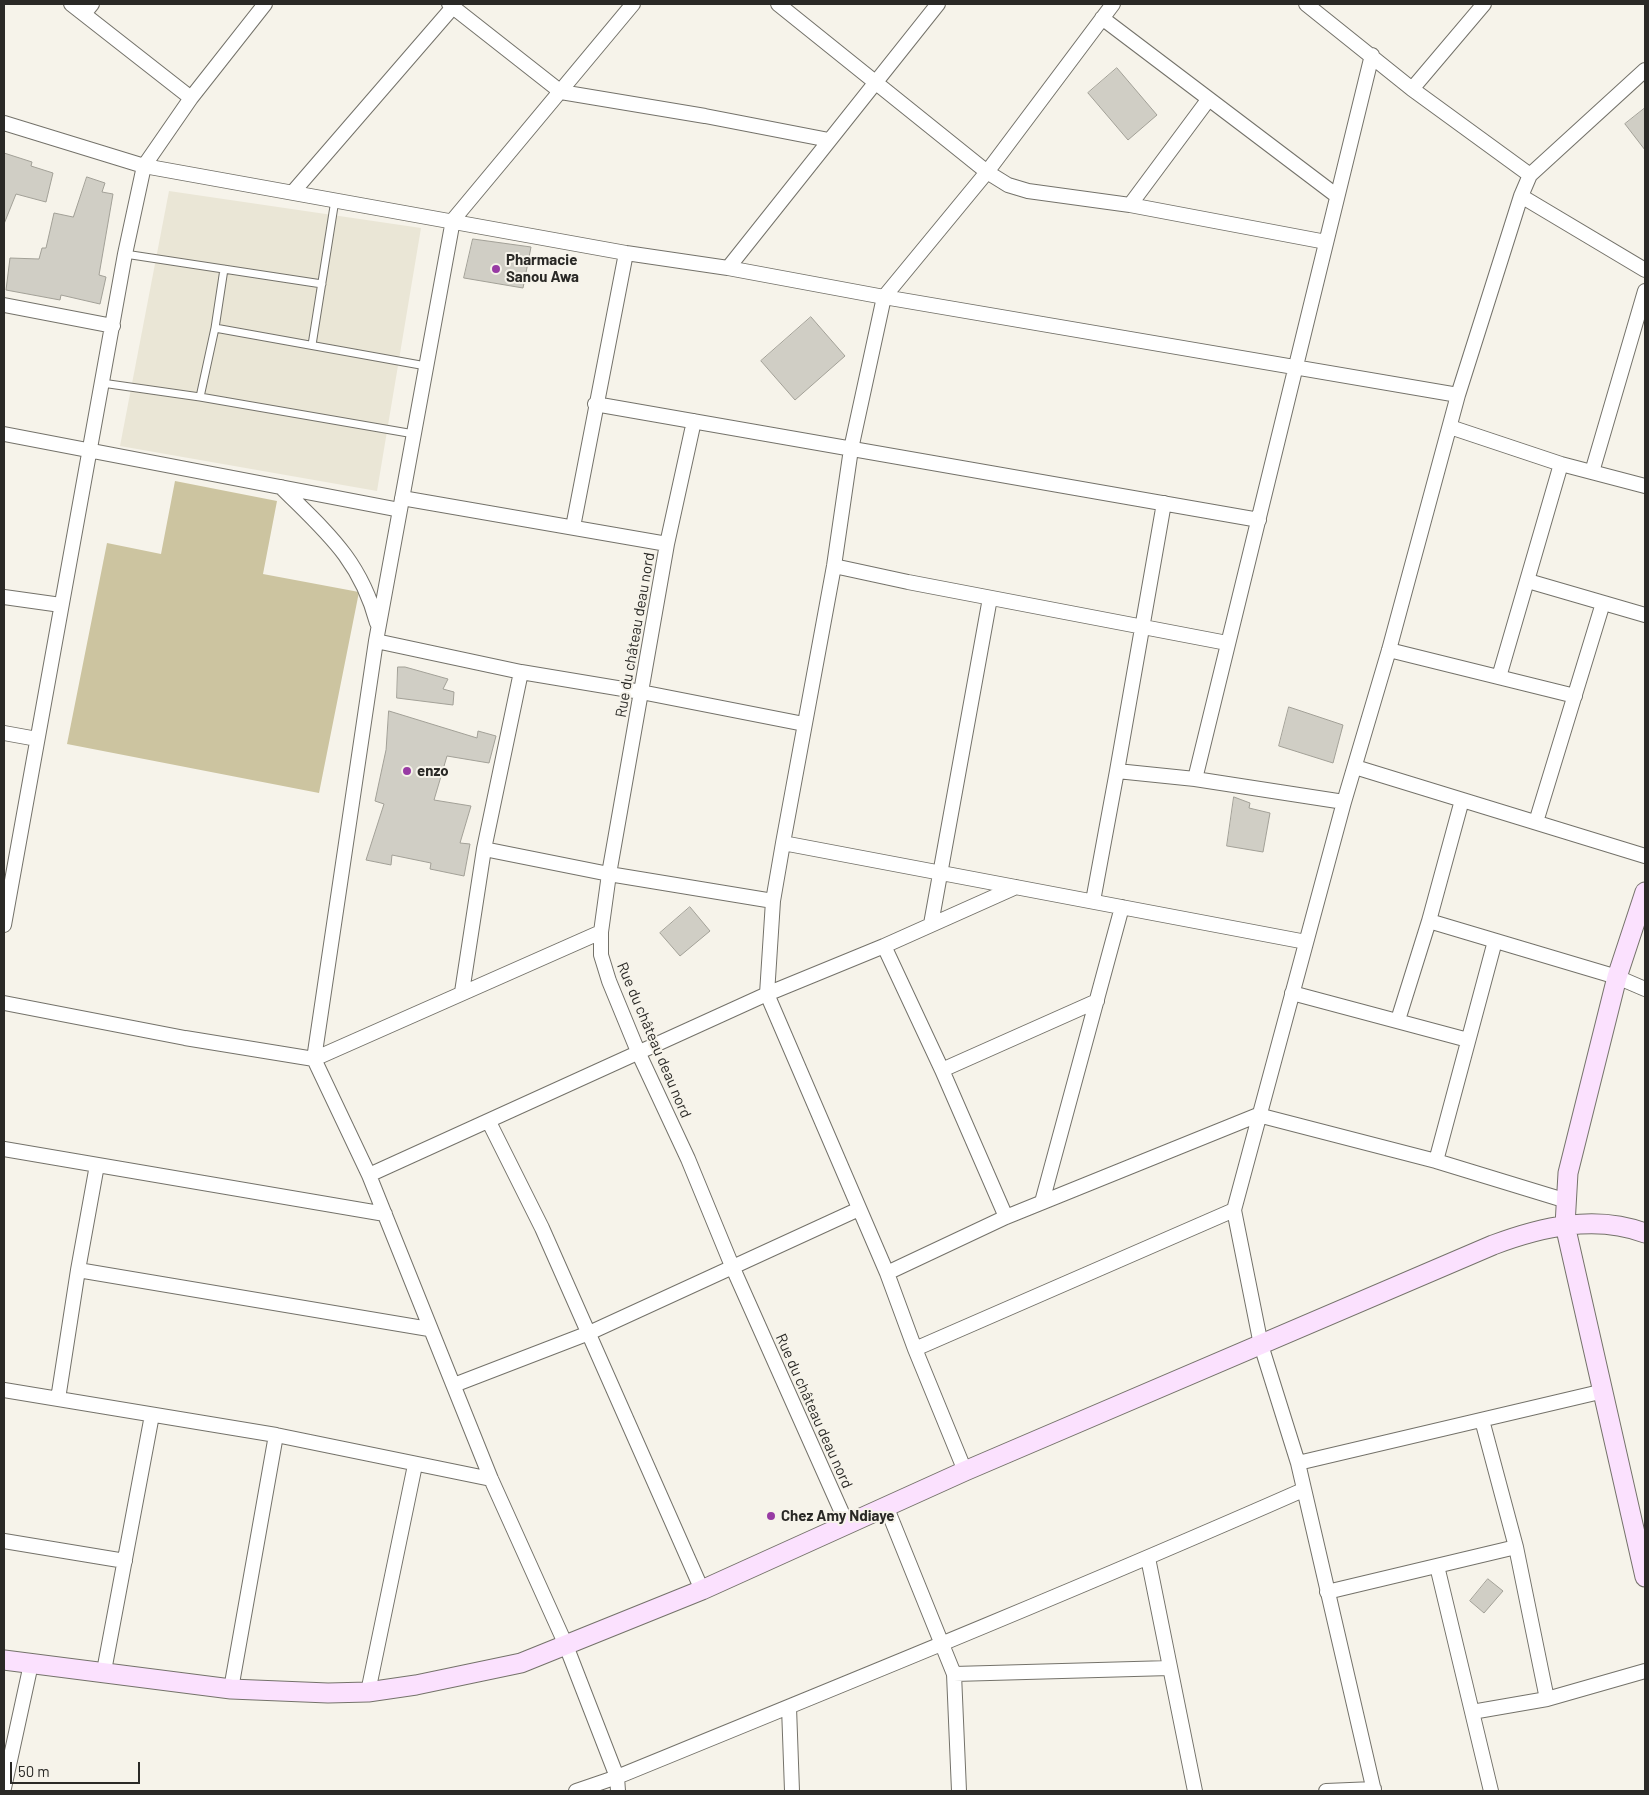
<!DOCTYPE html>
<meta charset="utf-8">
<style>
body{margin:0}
#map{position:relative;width:1649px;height:1795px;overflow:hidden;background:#f6f3ea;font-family:Barlow,sans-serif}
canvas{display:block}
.frame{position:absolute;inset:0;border:5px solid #2a2926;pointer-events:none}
.scale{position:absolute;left:10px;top:1762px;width:130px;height:22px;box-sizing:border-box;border:2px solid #2a2926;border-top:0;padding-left:6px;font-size:15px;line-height:18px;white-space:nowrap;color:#2a2926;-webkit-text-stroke:4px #f6f3ea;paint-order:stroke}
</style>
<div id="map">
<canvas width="1649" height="1795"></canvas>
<div class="frame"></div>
<div class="scale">50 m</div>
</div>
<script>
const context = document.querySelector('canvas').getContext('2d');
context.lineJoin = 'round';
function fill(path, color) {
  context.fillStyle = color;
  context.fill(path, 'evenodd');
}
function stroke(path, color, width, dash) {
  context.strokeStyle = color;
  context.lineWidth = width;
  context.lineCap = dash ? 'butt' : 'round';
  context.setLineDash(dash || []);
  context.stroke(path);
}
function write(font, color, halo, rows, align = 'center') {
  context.font = font + ' Barlow,sans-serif';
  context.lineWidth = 4;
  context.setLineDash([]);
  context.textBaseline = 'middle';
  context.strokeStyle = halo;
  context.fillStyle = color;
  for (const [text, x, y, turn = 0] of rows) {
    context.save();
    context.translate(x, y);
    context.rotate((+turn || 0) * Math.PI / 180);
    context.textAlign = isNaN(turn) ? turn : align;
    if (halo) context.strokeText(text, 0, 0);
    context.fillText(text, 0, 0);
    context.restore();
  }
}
fill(new Path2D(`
 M169,191L421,228L377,491L120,446Z`), '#eae6d6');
fill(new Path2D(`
 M175,481L277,501L263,574L359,592L319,793L67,744L107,543L161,554Z`), '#ccc4a0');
const building = new Path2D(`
 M1117,68L1157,115L1128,140L1088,93Z
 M1645,108V150L1625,124Z
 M4,153L32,162L31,166L53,173L46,202L16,194L4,224Z
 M87,177L105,183L102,192L113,194L99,275L106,277L100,304L61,295L60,300L6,290L10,258L39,259L42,248H46L54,213L73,217Z
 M473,239L531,247L523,288L464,278Z
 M811,317L845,356L795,400L761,361Z
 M398,667H405L448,679L443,689L454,692L453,705L397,698Z
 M1289,707L1343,725L1333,763L1279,746Z
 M389,711L477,738L478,731L496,736L489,763L447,756L434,800L471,806L460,843L470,844L464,876L430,869L431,863L392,855L391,865L366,860L384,804L375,801L386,750Z
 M1234,797L1250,803L1249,808L1270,813L1263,852L1227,846Z
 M690,907L710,931L680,956L660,933Z
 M1488,1579L1503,1591L1484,1613L1470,1601Z`);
fill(building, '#d0cec5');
stroke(building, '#a2a097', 1);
const service = new Path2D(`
 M125,254L322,284
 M215,328L426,366
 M312,345L335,200
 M102,383L200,397L414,434
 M200,397L215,328L224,269`);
const minor = new Path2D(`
 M71,4L191,98
 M449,4L561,92L705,116L829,140
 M778,4L987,172L1008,185L1028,191L1130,205L1326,242
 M1306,4L1412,89L1530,175
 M84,14L92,4
 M1102,18L1337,196
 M1412,89L1484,4
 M4,123L144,166L626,253L728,268L884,297L1458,395
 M293,192L453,7
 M1521,196L1645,270
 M1130,205L1208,100
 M728,268L938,4
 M4,305L113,326
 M595,404L1259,520
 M694,421L667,544L609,874L601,932V955L609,981L639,1054L688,1159L732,1266L847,1524
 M1450,427L1561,464L1645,486
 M4,434L400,510
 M1592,472L1645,291
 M281,487C326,532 360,559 377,623
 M402,498L667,544
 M573,527L626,253
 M834,566L908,582L1227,643
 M1528,581L1645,615
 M4,597L61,605
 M376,641L521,672L641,692L804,724
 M1389,650L1575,696
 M1499,677L1561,464
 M4,733L37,739
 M1355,767L1645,856
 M1117,771L1164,503
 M1195,779L1372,55
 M1536,822L1603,603
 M783,843L1306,942
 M484,849L609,874L773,901
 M1093,901L1117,771L1195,779L1344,802
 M1429,921L1462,800
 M931,924L990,598
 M4,925L125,254L144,166L191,98L265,4
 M884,946L942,1070L1006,1217
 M462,992L484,849L521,672
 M1292,993L1468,1040
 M4,1003L185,1038L314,1059L601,932
 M1398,1020L1429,921L1617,977L1645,989
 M942,1070L1097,1001
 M489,1122L542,1228L702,1590
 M4,1149L385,1214
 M1436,1161L1495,941
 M369,1175L767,994L884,946L1016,887
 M1042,1202L1122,907
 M78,1270L429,1329
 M887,1273L1006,1217L1258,1115L1436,1161L1567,1201
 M915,1349L1234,1210
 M454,1385L589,1333L859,1209
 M4,1390L276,1435L491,1479
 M58,1399L78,1270L97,1165
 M1482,1420L1516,1547
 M1298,1463L1604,1391
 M965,1471L915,1349L887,1273L767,994L773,901L783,843L834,566L851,449L884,297L987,172L1113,4
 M886,1506L954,1674L959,1791
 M4,1541L125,1561
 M1148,1558L1195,1791
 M1437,1566L1491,1791
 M1327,1592L1516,1547L1547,1699
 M104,1671L152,1415
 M954,1674L1170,1668
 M231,1689L276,1435
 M368,1692L415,1465
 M789,1707L792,1791
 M1472,1712L1547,1699L1645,1671
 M4,1788L31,1664
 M576,1791L617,1777C847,1683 1076,1590 1303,1490
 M618,1791L617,1777L565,1643L491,1479L369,1175L314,1059L376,641L453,220L633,4
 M1326,1791L1374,1789
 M1374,1791L1298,1463L1261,1345L1234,1210L1344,802L1389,650L1458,395L1521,196L1530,175L1645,70`);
const secondary = new Path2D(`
 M1645,892L1617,977L1568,1173L1565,1225L1645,1577
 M4,1660L231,1689L328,1693L368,1692L416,1685L521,1663L702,1590L965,1471L1493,1245C1541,1227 1595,1214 1645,1233`);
stroke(service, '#74726a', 9);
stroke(minor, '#74726a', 16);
stroke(secondary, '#74726a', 21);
stroke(service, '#fff', 7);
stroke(minor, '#fff', 14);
stroke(secondary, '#fbe1fe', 19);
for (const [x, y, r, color] of [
 [496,269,5,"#983ba4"],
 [407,771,5,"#983ba4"],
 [771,1516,5,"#983ba4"]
]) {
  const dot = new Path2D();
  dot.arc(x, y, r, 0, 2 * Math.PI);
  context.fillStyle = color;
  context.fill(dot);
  stroke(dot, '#f6f3ea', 2);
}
write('bold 15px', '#2a2926', '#f6f3ea', [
 ["Pharmacie",506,260],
 ["Sanou Awa",506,277],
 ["enzo",417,771],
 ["Chez Amy Ndiaye",781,1516]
], 'left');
write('15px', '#2a2926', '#f6f3ea', [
 ["Rue du château deau nord",635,635,-80],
 ["Rue du château deau nord",654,1040,67],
 ["Rue du château deau nord",814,1411,66]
]);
</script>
